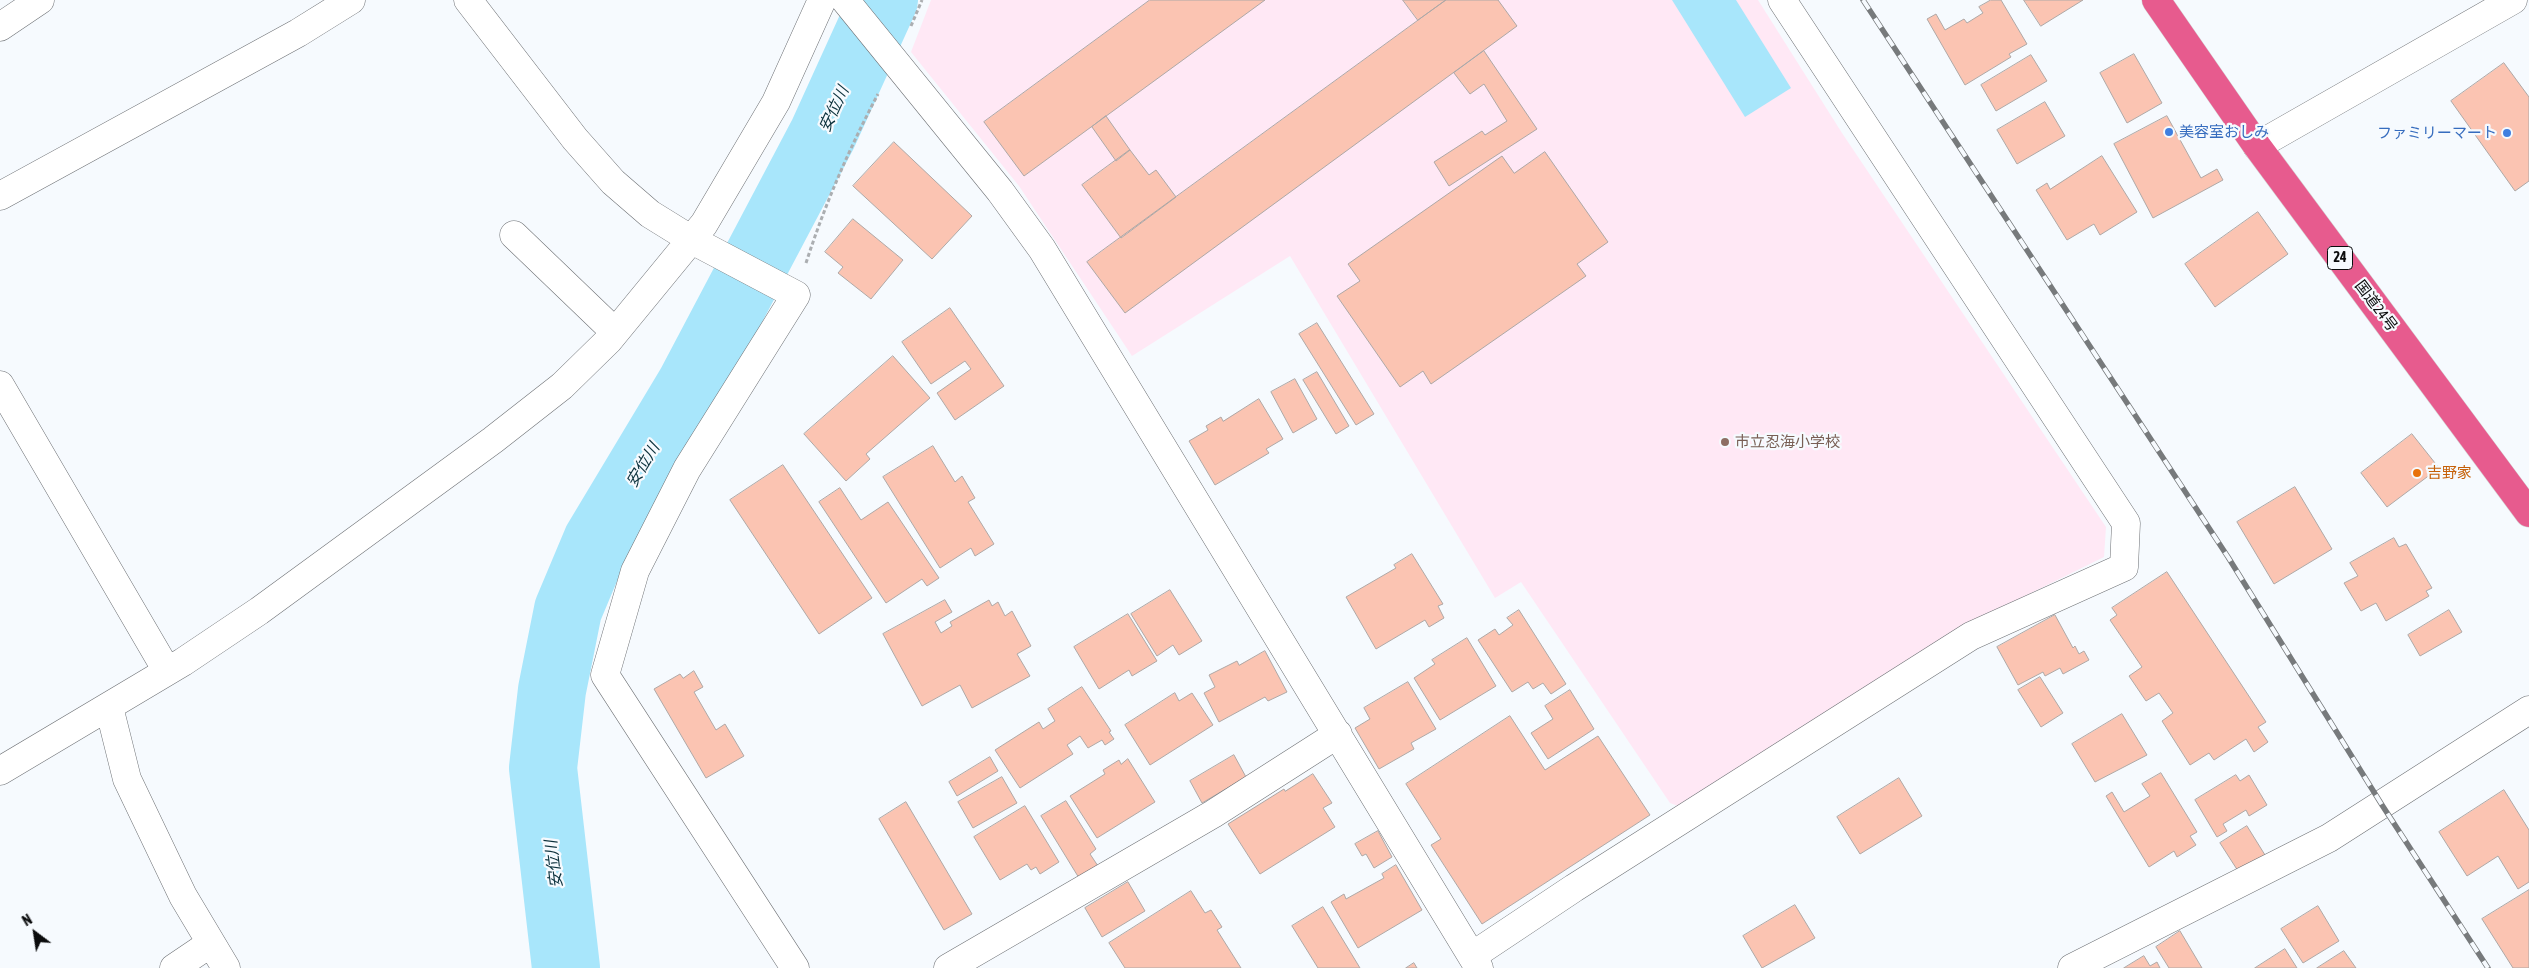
<!DOCTYPE html>
<meta charset="utf-8">
<style>
body{margin:0}
#map{position:relative;width:2529px;height:968px;overflow:hidden;background:#f6fafe;font-family:"Asap Condensed",sans-serif}
canvas{display:block}
.north{position:absolute;left:10px;top:908px;width:50px;height:50px;-webkit-text-stroke:4px #f6fafe;paint-order:stroke;rotate:329deg;font-size:14px;font-weight:700;line-height:20px;text-align:center;color:#0b0c0d}
.north::after{content:'';display:block;margin:auto;width:18px;height:22px;background:#0b0c0d;clip-path:polygon(50% 0,100% 100%,50% 72%,0 100%)}
</style>
<div id="map">
<canvas width="2529" height="968"></canvas>
<div class="north">N</div>
</div>
<script>
const context = document.querySelector('canvas').getContext('2d');
context.lineJoin = 'round';
function fill(path, color) {
  context.fillStyle = color;
  context.fill(path, 'evenodd');
}
function stroke(path, color, width, dash) {
  context.strokeStyle = color;
  context.lineWidth = width;
  context.lineCap = dash ? 'butt' : 'round';
  context.setLineDash(dash || []);
  context.stroke(path);
}
function write(font, color, halo, rows, align = 'center') {
  context.font = font + ' "Asap Condensed","Noto Sans JP",sans-serif';
  context.lineWidth = 4.5;
  context.setLineDash([]);
  context.textBaseline = 'middle';
  context.strokeStyle = halo;
  context.fillStyle = color;
  for (const [text, x, y, turn = 0] of rows) {
    context.save();
    context.translate(x, y);
    context.rotate((+turn || 0) * Math.PI / 180);
    context.textAlign = isNaN(turn) ? turn : align;
    if (halo) context.strokeText(text, 0, 0);
    context.fillText(text, 0, 0);
    context.restore();
  }
}
fill(new Path2D(`
 M931,0H1758L1842,133L2106,527L2104,557L1960,628L1683,808L1670,803L1521,582L1495,598L1290,256L1132,356L1019,186L911,52Z`), '#ffe8f5');
fill(new Path2D(`
 M1672,0H1736L1791,88L1745,117Z`), '#a8e6fb');
stroke(new Path2D(`
 M566,968L543,768L552,690L568,610L597,541L690,386L823,134L884,0`), '#a8e6fb', 68);
const building = new Path2D(`
 M1150,0H1265L1024,176L984,122Z
 M1403,0H1446L1418,20Z
 M1446,0H1498L1517,26L1125,313L1087,262Z
 M1991,0H2001L2027,44L2009,54L2011,57L1965,85L1927,19L1936,14L1945,30L1964,19L1967,23L1983,13L1979,7Z
 M2024,0H2083L2041,26Z
 M1484,51L1537,129L1449,186L1434,162L1482,131L1485,135L1507,121L1484,84L1470,94L1454,73Z
 M2134,54L2162,103L2127,123L2100,73Z
 M2031,55L2047,81L1996,111L1981,85Z
 M2504,63L2529,97V181L2515,191L2451,101Z
 M2045,102L2065,136L2017,164L1997,130Z
 M1106,116L1130,150L1116,161L1092,127Z
 M2167,116L2201,178L2217,169L2223,180L2153,218L2114,144Z
 M894,142L972,216L932,259L853,186Z
 M1130,150L1149,175L1156,170L1176,197L1121,238L1082,185Z
 M1545,152L1608,242L1577,264L1586,276L1431,384L1423,371L1400,387L1337,296L1360,281L1348,264L1502,156L1514,173Z
 M2102,156L2137,212L2100,235L2094,224L2067,240L2036,190L2047,183L2050,189Z
 M2258,212L2288,254L2215,307L2185,264Z
 M853,219L903,260L871,299L838,273L843,267L825,252Z
 M950,308L1004,386L955,420L937,393L971,369L965,361L931,384L902,342Z
 M1317,323L1374,414L1356,425L1299,334Z
 M893,356L930,398L866,454L870,459L846,481L804,434Z
 M1317,372L1349,426L1336,434L1303,380Z
 M1295,379L1317,419L1293,433L1271,392Z
 M1259,399L1283,439L1266,449L1269,453L1215,485L1189,441L1208,430L1206,426L1221,417L1223,421Z
 M2412,434L2439,468L2387,507L2361,473Z
 M933,446L955,482L962,476L975,498L968,502L994,544L975,556L971,548L940,568L883,477Z
 M783,465L872,598L819,634L730,500Z
 M2295,487L2332,549L2274,584L2237,522Z
 M840,488L861,520L888,502L939,578L927,586L922,579L886,603L819,502Z
 M2394,538L2399,547L2406,544L2432,588L2426,591L2429,596L2386,621L2376,603L2361,611L2344,583L2358,576L2350,563Z
 M1412,554L1443,604L1438,606L1444,618L1429,627L1425,620L1376,649L1346,597L1396,568L1394,565Z
 M2167,572L2266,722L2258,727L2268,742L2254,752L2246,739L2214,760L2209,753L2190,765L2162,721L2173,713L2159,693L2146,701L2129,676L2142,667L2110,620L2117,615L2112,608Z
 M1170,590L1202,641L1179,655L1173,645L1157,656L1131,614Z
 M945,600L952,612L935,622L941,633L952,626L950,622L989,600L992,606L998,602L1005,616L1012,611L1031,646L1017,654L1030,676L972,708L960,685L922,706L883,634Z
 M1519,610L1566,684L1551,694L1543,683L1533,689L1528,682L1512,692L1478,640L1495,629L1499,635L1513,625L1507,618Z
 M2449,610L2462,632L2420,656L2408,635Z
 M1128,614L1157,661L1132,676L1129,670L1099,689L1074,647Z
 M2055,615L2073,648L2075,646L2079,654L2084,651L2089,660L2063,674L2060,668L2045,676L2043,672L2018,685L1997,647Z
 M1467,638L1496,686L1440,720L1414,678L1435,664L1432,660Z
 M1265,651L1287,692L1268,701L1265,697L1219,722L1204,693L1215,687L1209,675L1237,661L1239,665Z
 M694,671L703,687L694,692L716,730L725,724L744,756L706,778L654,689L680,674L683,678Z
 M2040,677L2063,713L2041,727L2018,690Z
 M1408,682L1436,729L1411,743L1414,749L1379,769L1355,728L1370,719L1364,708Z
 M1082,687L1111,731L1109,732L1114,739L1105,745L1102,740L1088,748L1080,736L1067,745L1073,754L1020,788L995,750L1039,722L1043,729L1055,721L1048,709Z
 M1570,690L1594,729L1548,759L1531,733L1553,719L1545,706Z
 M1175,693L1179,701L1192,693L1213,725L1150,765L1125,725Z
 M2122,714L2147,755L2095,782L2072,744Z
 M1510,716L1545,770L1598,736L1650,815L1482,924L1431,845L1441,839L1406,784Z
 M1234,755L1246,777L1202,803L1190,781Z
 M990,757L998,771L957,796L949,782Z
 M1128,759L1155,802L1097,838L1070,796L1105,774L1103,770L1119,760L1121,764Z
 M2161,773L2197,832L2190,836L2196,845L2177,857L2174,851L2149,867L2106,796L2112,792L2124,812L2150,796L2142,784Z
 M1313,774L1332,803L1323,808L1335,827L1260,874L1228,824L1284,789L1285,791Z
 M2236,775L2240,781L2249,775L2267,805L2249,816L2246,810L2223,824L2227,831L2217,837L2195,800Z
 M1002,777L1017,803L973,828L958,802Z
 M1899,778L1922,816L1860,854L1837,817Z
 M2504,790L2529,830V882L2518,889L2498,856L2467,876L2439,832Z
 M1066,801L1096,849L1090,854L1098,866L1079,878L1041,816Z
 M906,802L972,914L944,930L879,819Z
 M1025,806L1059,862L1040,874L1036,867L1031,870L1027,864L1000,880L974,837Z
 M2247,826L2265,855L2238,871L2220,843Z
 M1378,831L1392,857L1374,868L1366,854L1362,856L1355,844Z
 M1396,865L1422,910L1358,948L1331,902L1344,894L1346,899L1384,878L1382,874Z
 M1128,882L1145,911L1102,937L1085,908Z
 M2529,890V968H2513L2482,919Z
 M1191,891L1205,913L1211,910L1222,927L1217,930L1241,968H1125L1109,943Z
 M1795,905L1815,938L1762,968L1743,936Z
 M2318,906L2339,941L2303,963L2281,929Z
 M1323,907L1360,968H1318L1292,926Z
 M2180,931L2202,968H2169L2156,947Z
 M2285,949L2297,968H2255Z
 M2344,951L2356,968H2317Z
 M2144,956L2150,966L2157,962L2160,968H2124Z
 M1414,963L1417,968H1406Z`);
fill(building, '#fbc4b2');
stroke(building, '#aea8a6', 1);
const minor = new Path2D(`
 M468,0L575,139L613,182L650,214L692,240L796,295L687,469L635,571L605,675L795,968
 M845,0L1000,191L1042,249L1479,968
 M0,27L40,0
 M2257,146L2513,0
 M0,196L298,33L351,0
 M514,235L615,332
 M0,385L167,671
 M109,707L127,779L183,896L226,968
 M0,771L183,662L259,611L493,440L562,386L608,341L704,224L776,102L822,0
 M1472,956L1574,888L1971,636L2124,567L2126,523L1782,0
 M174,968L211,943
 M948,968L1213,814L1338,734
 M2072,968L2329,838L2529,710`);
const highway = new Path2D(`
 M2156,0L2257,146L2529,513`);
stroke(minor, '#6d7074', 29);
stroke(highway, '#d3d3d3', 29);
stroke(new Path2D(`
 M911,26L922,0
 M806,263C825,204 849,149 878,94`), '#abaeb1', 3, [4, 2.5]);
stroke(minor, '#fff', 28);
stroke(highway, '#e75b8e', 28);
const rail = new Path2D(`
 M1863,0L2228,557L2382,805L2488,968`);
stroke(rail, '#777a7c', 5.5);
stroke(rail, '#f6fafe', 4, [11]);
for (const [x, y, r, color] of [
 [2169,132,5,"#3f7fe0"],
 [2507,133,5,"#3f7fe0"],
 [1725,442,5,"#8d6e63"],
 [2417,473,5,"#e8710a"]
]) {
  const dot = new Path2D();
  dot.arc(x, y, r, 0, 2 * Math.PI);
  context.fillStyle = color;
  context.fill(dot);
  stroke(dot, '#f6fafe', 2);
}
for (const [x, y, w] of [
 [2340,258,25]
]) {
  const box = new Path2D();
  box.roundRect(x - w / 2, y - 11.5, w, 23, 4);
  context.fillStyle = '#f6fafe';
  context.fill(box);
  stroke(box, '#0b0c0d', 1);
}
write('bold 14px', '#0b0c0d', null, [
 ["24",2340,258]
]);
write('15px', '#366cbe', '#f6fafe', [
 ["美容室おしみ",2179,132],
 ["ファミリーマート",2497,133,"right"]
], 'left');
write('15px', '#0b0c0d', '#f6fafe', [
 ["国道24号",2376,306,53]
]);
write('15px', '#785e54', '#f6fafe', [
 ["市立忍海小学校",1735,442]
], 'left');
write('15px', '#c56008', '#f6fafe', [
 ["吉野家",2427,473]
], 'left');
write('italic 16px', '#0b313c', '#f6fafe', [
 ["安位川",834,109,-65],
 ["安位川",643,465,-59],
 ["安位川",554,864,-97]
]);
</script>
